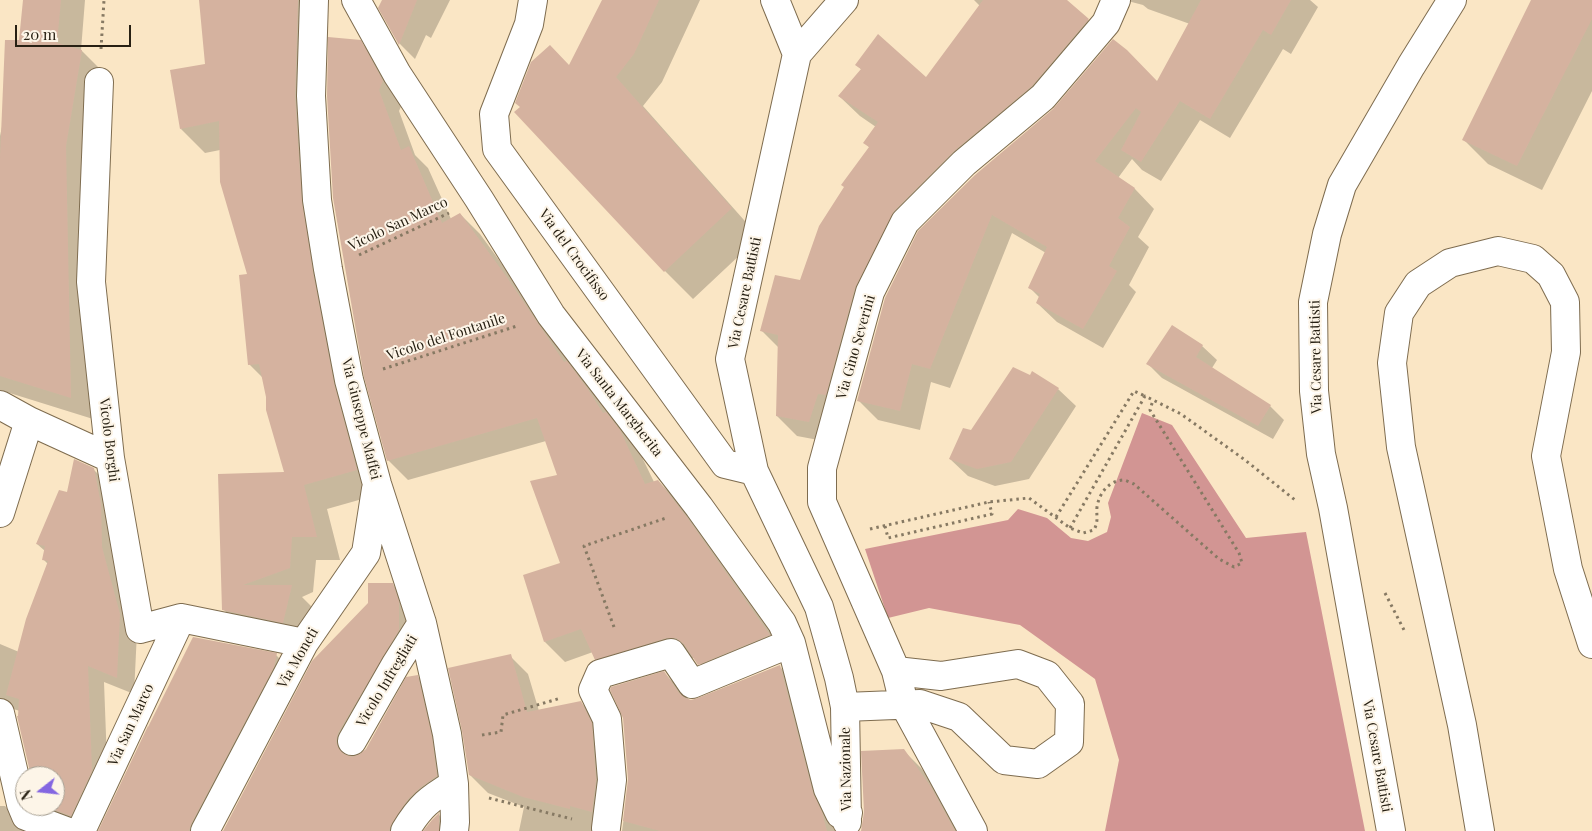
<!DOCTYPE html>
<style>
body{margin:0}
#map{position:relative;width:1592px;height:831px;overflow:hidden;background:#fae6c5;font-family:"Playfair Display",serif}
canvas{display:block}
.north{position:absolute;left:15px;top:766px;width:50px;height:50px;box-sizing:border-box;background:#fdf5e8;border:1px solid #a7a093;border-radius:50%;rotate:254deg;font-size:14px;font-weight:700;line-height:20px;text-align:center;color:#272013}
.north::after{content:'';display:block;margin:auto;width:18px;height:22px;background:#8466e1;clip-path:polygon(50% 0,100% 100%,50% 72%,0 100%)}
.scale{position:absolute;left:15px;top:25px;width:116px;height:22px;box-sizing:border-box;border:2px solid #272013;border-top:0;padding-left:6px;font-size:15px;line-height:18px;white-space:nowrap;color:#272013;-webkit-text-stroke:4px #fdf5e8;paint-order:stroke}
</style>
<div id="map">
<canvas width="1592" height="831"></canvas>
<div class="north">N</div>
<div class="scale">20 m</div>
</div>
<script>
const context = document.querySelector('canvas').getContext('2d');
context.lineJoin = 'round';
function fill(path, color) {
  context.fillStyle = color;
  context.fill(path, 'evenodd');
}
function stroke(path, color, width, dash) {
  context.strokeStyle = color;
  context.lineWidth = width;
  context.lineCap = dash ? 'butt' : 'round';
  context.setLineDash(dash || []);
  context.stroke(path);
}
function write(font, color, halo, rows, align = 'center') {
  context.font = font + ' "Playfair Display",serif';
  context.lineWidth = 4;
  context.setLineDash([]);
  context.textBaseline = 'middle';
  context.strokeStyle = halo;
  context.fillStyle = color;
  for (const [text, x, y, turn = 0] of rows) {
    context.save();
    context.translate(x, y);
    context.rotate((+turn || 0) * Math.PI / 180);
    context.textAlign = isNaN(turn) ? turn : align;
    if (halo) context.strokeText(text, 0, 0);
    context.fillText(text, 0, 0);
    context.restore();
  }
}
fill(new Path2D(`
 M1142,413L1172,425L1246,538L1306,532L1365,831H1105L1119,760L1095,679L1020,625L929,608L888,618L865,549L1008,520L1018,509L1047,518L1071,538L1088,541L1107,532L1111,517L1108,503Z`), '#d29593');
fill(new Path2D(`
 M25,0H85L81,50L104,73L93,419L0,390V136L20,42Z
 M200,0H323L325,227L380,494L327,509L340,560H316L313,592L302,597L315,610L307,646L248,634L224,610L286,473L264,379L249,364L248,274L220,150L205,153L181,129L206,65Z
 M383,0H450L431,38L426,35L415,59L400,44L380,8Z
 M603,0H700L662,82L643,106L759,237L693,299L665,271L570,66Z
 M974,0H1065L1088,20L1109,40L911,235L876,306L829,442L797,436L777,416L779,348L761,330L801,282L870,148L865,143L876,127L860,116L839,96L862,70L856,65L926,79L980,6Z
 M1124,0H1310L1318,7L1291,54L1283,49L1230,138L1200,120L1161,181L1142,170L1132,159L1118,178L1135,189L1154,209L1138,237L1149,247L1129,285L1136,292L1103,348L1057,322L1037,303L1040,298L1030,288L1046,253L1012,233L950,388L931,382L920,430L878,420L858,400L886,298L1158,83L1190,24L1148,9L1143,5Z
 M1533,0H1592V91L1542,190L1488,164L1464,140Z
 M360,42L380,62L403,102L399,111L415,155L428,168L451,219L460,214L480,234L526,297L576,372L587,383L617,425L639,451L654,482L658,481L678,501L789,655L719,684L695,658H687L616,679L596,659L593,652L565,662L545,642L562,564L559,476L546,441L408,480L388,460Z
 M1172,326L1202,346L1217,360L1212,368L1270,406L1284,420L1273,439L1162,378L1148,364Z
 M1058,389L1076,406L1029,479L995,486L968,476L950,459L972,431Z
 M93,469L110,486L137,632L134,694L104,682L108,789L88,831L56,820L42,806H55V776H32L20,711L0,705V644L19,652L48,564L43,559L45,551L37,544L68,493Z
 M392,584L410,602L416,621L355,757L361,755L367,750L417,676L435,694L449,756L416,831H224Z
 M276,655L294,673L215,831H100Z
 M510,656L528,674L539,711L580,702L599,720L610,831H519L524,807L488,793L470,775Z
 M779,666L797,684L839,831H622L629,782L664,673L682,691L689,700L691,701Z
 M903,750L922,769L949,806L962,831H862Z
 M0,806H5L23,824L25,831H0Z
 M439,815L455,831H426Z`), '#0003');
fill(new Path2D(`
 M23,0H61L57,43L82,50L66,146L71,398L0,376V158L5,40H19Z
 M199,0H298L295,97L302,202L313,272L334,383L357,470L304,485L317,537H292L290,568L243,585H292L283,623L222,610L218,474L284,472L266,410V397L259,364L248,365L239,275L247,274L220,182L219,121L180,129L170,70L205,64Z
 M382,0H417L399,45L378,8Z
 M602,0H659L634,54L616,77L732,208L664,272L514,112L520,107L515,103L531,62L550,45L569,65Z
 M983,0H1067L1089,19L1032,86L953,152L894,211L855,288L826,395L818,394L809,422L776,416L778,335L760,331L775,275L800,280L819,226L844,187L841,185L869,147L863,143L878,122L838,96L861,69L855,65L878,34L926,77Z
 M1201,0H1291L1271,35L1263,30L1210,119L1180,101L1141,162L1121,150L1141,112L1136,108L1095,161L1135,188L1118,218L1130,227L1109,266L1117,271L1083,329L1036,303L1040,294L1028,288L1047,247L992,215L930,369L912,364L900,411L857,401L885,298L918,231L975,175L1053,109L1113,39L1127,50L1157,81Z
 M1531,0H1592V19L1517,166L1462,140Z
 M328,37L361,40L383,81L379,90L401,150L409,146L442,223L460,213L506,276L564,362L567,361L587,388L603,413L606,412L620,430L645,484L658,480L686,516L770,635L698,665L684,644L676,638H667L595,660L581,629L544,642L523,575L560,563L530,481L557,475L537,418L387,461L364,377L333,198L327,96Z
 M1172,325L1203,345L1196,357L1271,405L1258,426L1146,364Z
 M1013,367L1030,375L1032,371L1059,388L1011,462L977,469L949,459L963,428L971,430Z
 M74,459L94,468L101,504L102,547L120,614L117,678L88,666L92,771L71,816L44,806H55V776H31L17,716H18L19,699L6,695L26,619L48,561L42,560L45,546L36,544L59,490L67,492Z
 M368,583H393L399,602V630L338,733L336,741L338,748L344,754L352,757L360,754L366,749L406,677L418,675L432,737L437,776L421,787L408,799L392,823L389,831H223L312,661L368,603Z
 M193,637L277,653L274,667L191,824L189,831H98L148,726V727Z
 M511,654L527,712L581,701L592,723L596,780L592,812L570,806V809L523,797L469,775L462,731L448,668Z
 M780,665L813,793L822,812L827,831H660L623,821L628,779L623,718L610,690L611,687L664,671L679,693L685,698L691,700L698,698Z
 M904,749L931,787L955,831H861L864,812L861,751Z
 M439,813V831H423L432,820Z`), '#d5b29f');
const minor = new Path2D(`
 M314,0L311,96L317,200L328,269L349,380L377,484L422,623L447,734L454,784L455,822L454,831
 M356,0L397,74L479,199L551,315L699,507L782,623L791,643L828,789L840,814L848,813
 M533,0L529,24L494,114L497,149L725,464L754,471
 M775,0L797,54
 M844,0L797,54L730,359L754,471L819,607L839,678L845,707L847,822
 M99,82L91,282L110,458L140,629L181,618L304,643
 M0,405L29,421L110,458
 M0,513L29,421
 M845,707L920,704L959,717L1004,760L1038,764L1069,742L1070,704L1047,675L1018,664L941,676L896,671
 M0,713L21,804L26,816L66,831
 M352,741L396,664L422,623
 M606,828L612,780L607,719L593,690L600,674L671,653L692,684L791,643
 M81,831L181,618
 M205,831L304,643L366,553L376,489
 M405,831C420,806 429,799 454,784
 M973,831L904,704L896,671L822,502V468L870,292L905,222L964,163L1043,97L1106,23L1116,0
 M1391,831L1333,508L1321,454L1314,391L1313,302L1327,234L1342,185L1411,66L1452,0
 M1480,831L1462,725L1401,447L1392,363L1399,313L1418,284L1450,263L1498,251L1533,259L1551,275L1565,302L1566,352L1546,456L1568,569L1592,644`);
stroke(minor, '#7e6c4f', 30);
stroke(new Path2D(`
 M101,49L104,0
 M359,255L449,213
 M383,369L517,326
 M1056,517L1134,391L1145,396
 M885,526L888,538L992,514L989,502
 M1070,528L1145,396L1181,414L1245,460L1295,500
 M870,529L989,502L1029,498L1070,528L1083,533L1094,530C1099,520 1096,516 1097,507C1099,494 1108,481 1123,480C1126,480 1131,483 1134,484L1219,559L1234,567L1242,563L1239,553L1150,410L1153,400
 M1385,593L1404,630
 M614,627L584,546L666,518
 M482,735L501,732L503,715L561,698
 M489,798L572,819`), '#867963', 3, [2.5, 4]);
stroke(minor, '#fff', 28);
write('14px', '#272013', '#fdf5e8', [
 ["Vicolo San Marco",398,224,-25],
 ["Via del Crocifisso",574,255,54],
 ["Via Cesare Battisti",745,293,-78],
 ["Vicolo del Fontanile",446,337,-18],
 ["Via Gino Severini",856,347,-74],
 ["Via Cesare Battisti",1316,357,-91],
 ["Via Santa Margherita",619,403,52],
 ["Via Giuseppe Maffei",361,419,76],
 ["Vicolo Borghi",109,440,83],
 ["Via Moneti",298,658,-60],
 ["Vicolo Infregliati",387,681,-59],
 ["Via San Marco",131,725,-65],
 ["Via Cesare Battisti",1377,756,80],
 ["Via Nazionale",846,769,-91]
]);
</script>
